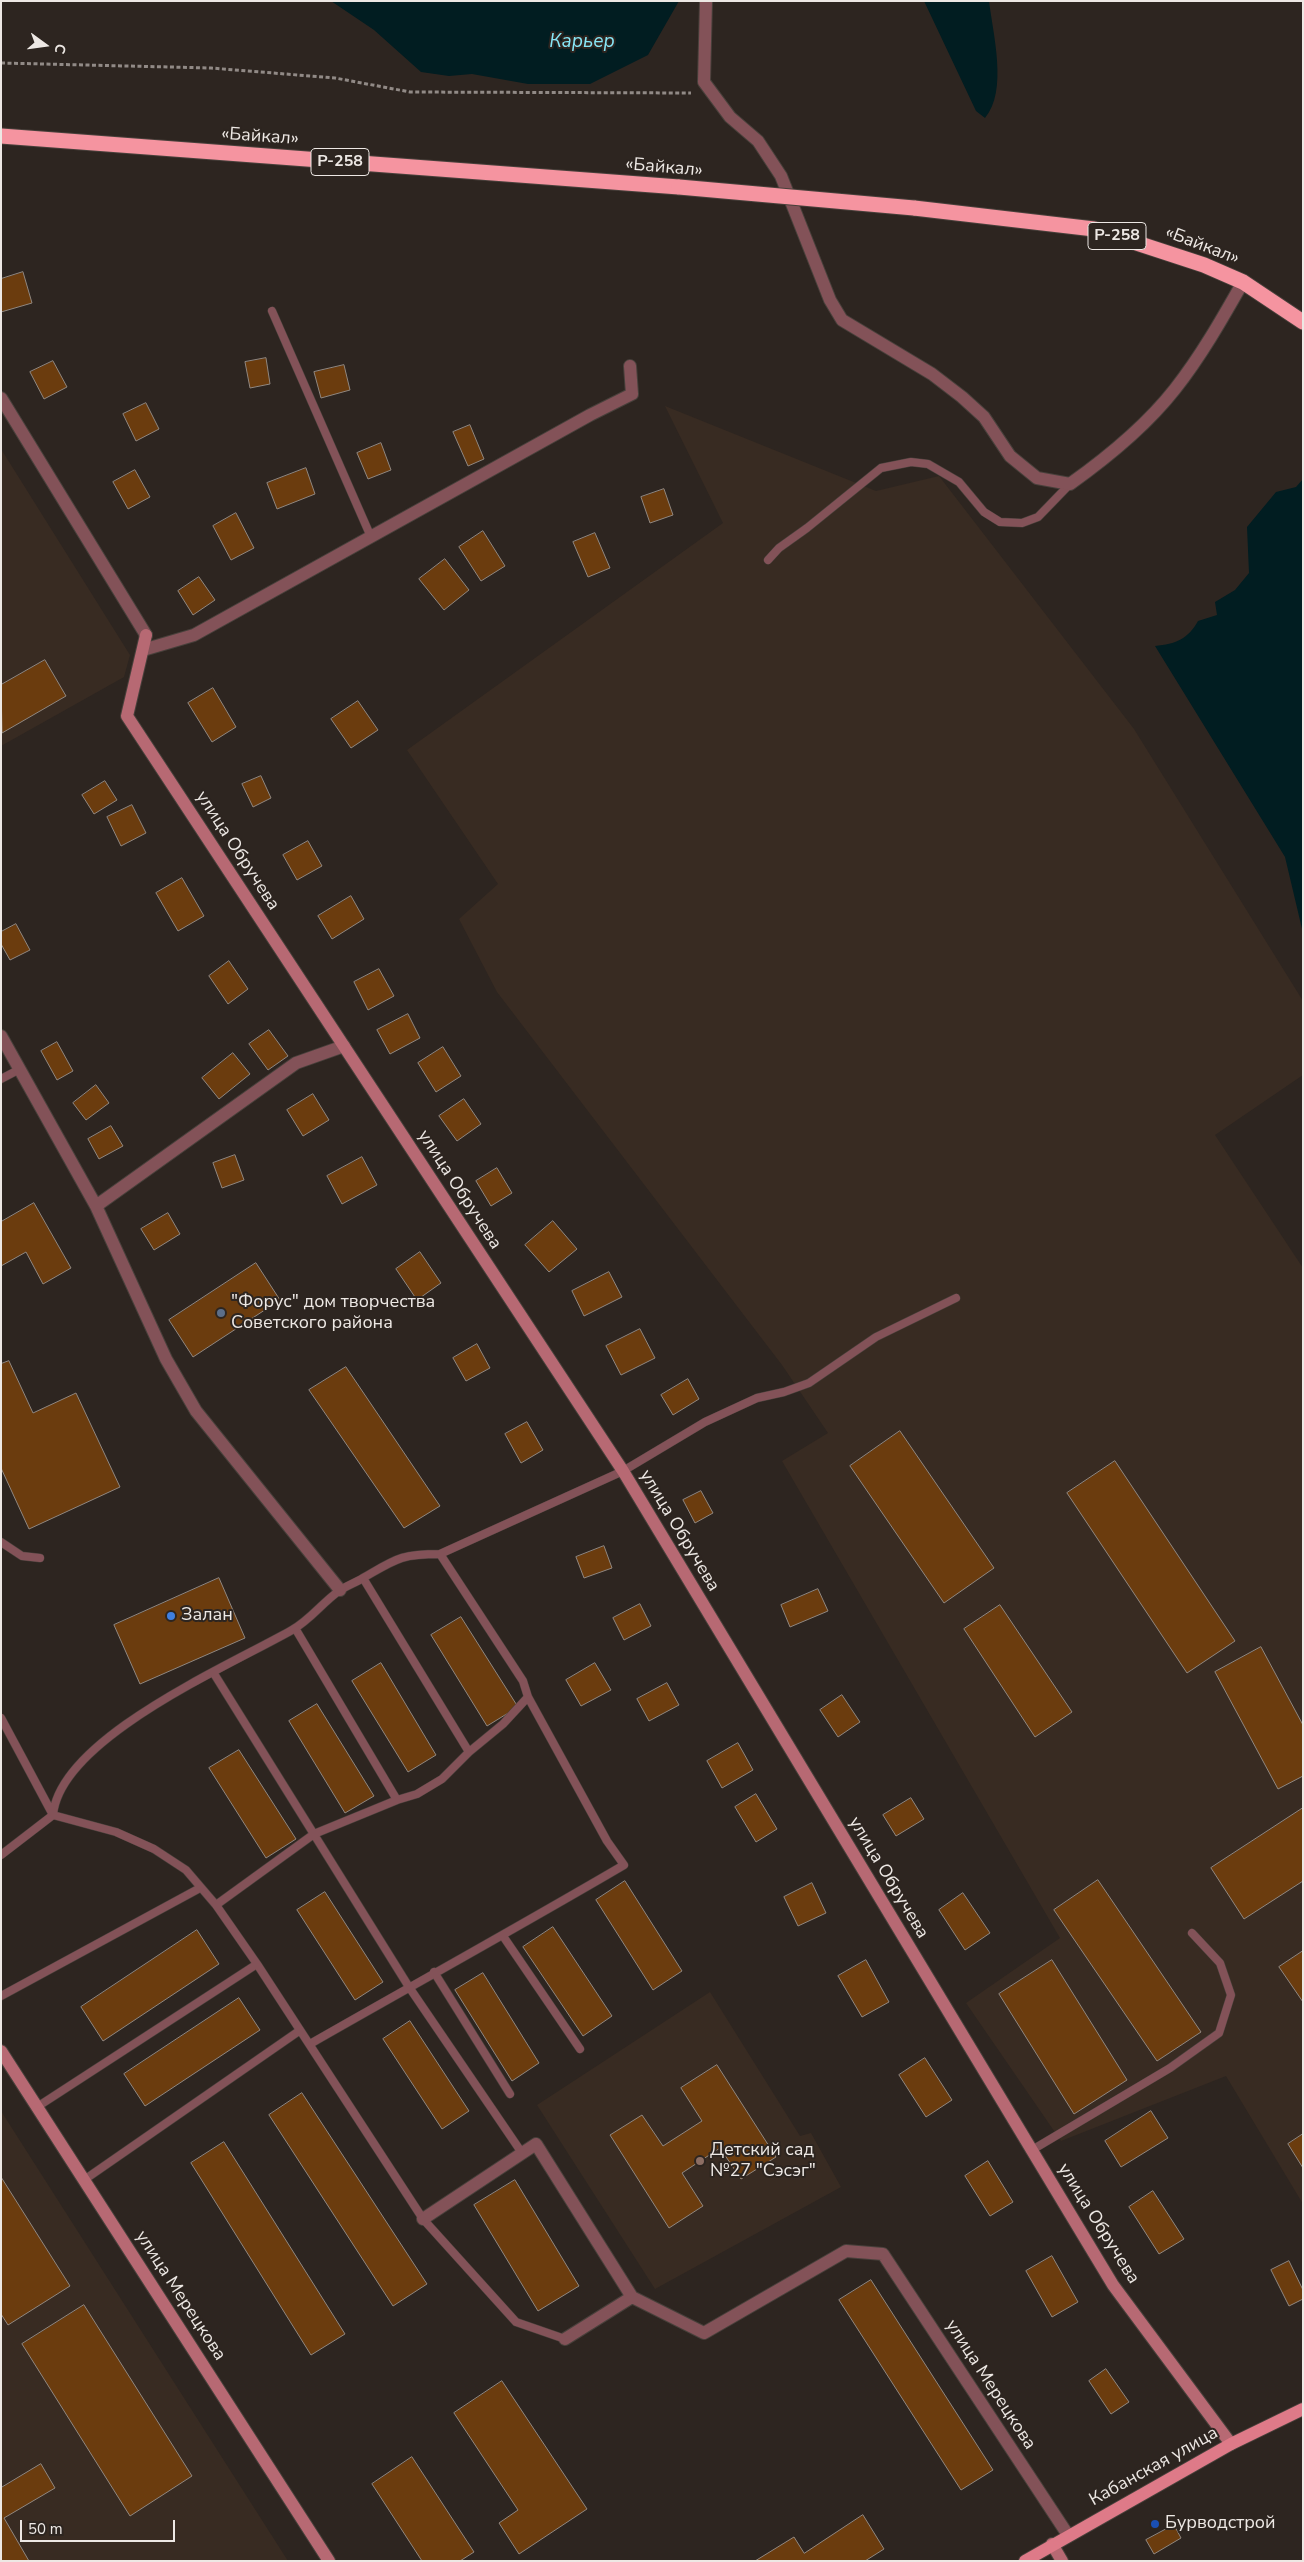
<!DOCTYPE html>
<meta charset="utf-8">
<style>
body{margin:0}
#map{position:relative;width:1304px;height:2562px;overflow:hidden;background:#2d2520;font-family:"Nunito Sans",sans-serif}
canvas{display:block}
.frame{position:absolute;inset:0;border:2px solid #ede8e4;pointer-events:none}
.north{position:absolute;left:20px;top:20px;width:50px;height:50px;-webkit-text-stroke:4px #2d2520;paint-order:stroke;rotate:104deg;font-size:14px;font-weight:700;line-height:20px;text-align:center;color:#ede8e4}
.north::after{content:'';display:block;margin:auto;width:18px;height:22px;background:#ede8e4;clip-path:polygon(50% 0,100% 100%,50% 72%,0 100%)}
.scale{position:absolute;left:20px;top:2520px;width:155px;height:22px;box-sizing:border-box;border:2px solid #ede8e4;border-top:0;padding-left:6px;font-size:15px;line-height:18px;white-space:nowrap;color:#ede8e4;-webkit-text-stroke:4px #2d2520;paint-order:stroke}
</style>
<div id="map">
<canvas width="1304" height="2562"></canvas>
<div class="frame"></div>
<div class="north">С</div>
<div class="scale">50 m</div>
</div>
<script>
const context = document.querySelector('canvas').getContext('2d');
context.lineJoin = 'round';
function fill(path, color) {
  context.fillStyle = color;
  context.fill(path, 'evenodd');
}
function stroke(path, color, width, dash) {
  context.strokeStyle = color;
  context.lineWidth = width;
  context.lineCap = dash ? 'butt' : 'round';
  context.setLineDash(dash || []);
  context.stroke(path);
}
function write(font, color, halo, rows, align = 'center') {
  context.font = font + ' "Nunito Sans",sans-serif';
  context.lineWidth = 4;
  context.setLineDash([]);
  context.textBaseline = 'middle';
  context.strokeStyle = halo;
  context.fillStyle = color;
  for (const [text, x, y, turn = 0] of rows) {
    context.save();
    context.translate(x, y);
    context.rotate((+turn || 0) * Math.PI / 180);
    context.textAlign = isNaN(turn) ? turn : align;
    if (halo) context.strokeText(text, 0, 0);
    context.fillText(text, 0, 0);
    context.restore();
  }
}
fill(new Path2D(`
 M665,406L876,491L939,476L1134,729L1303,1001V1075L1215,1135L1303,1268V2204L1226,2076L1061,2141L966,2003L1060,1938L782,1461L828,1433L782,1365L497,992L459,919L498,884L407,750L723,523Z
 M1,449L130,655L124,677L1,746Z
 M710,1992L800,2136L811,2133L841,2187L655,2289L537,2105Z
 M1,2111L288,2561H1Z`), '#382b22');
fill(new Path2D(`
 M331,1H679L648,55L590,84H528L472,74L449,76L421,72L374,30Z
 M924,1H989C993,34 1008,91 985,118L976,111Z
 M1303,479V933L1285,857L1155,646C1176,644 1188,639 1198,621L1217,615L1215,602L1235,590L1249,573L1247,527L1276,492L1296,487Z`), '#011d21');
const building = new Path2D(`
 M23,272L32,303L1,312V279Z
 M266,358L270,384L250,388L245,362Z
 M53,361L67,387L44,399L30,372Z
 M344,365L350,390L321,398L314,372Z
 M146,403L159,429L136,441L123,414Z
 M470,425L484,459L468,466L453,432Z
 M381,443L391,470L368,479L357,453Z
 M306,468L315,494L277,509L267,483Z
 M135,470L150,497L128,509L113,482Z
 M664,489L673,515L650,523L641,497Z
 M236,513L254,548L231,560L213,526Z
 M483,531L505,566L481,581L459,547Z
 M595,533L610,568L588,577L573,542Z
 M445,559L469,590L444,610L419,579Z
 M199,577L215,600L193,615L178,591Z
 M45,660L66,696L2,733L1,685Z
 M213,688L236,727L212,742L188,703Z
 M358,701L378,730L351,748L331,719Z
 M261,776L271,798L253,807L242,784Z
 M105,781L117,800L94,814L82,795Z
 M132,805L146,833L121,846L107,817Z
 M308,841L322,866L297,880L283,855Z
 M182,878L204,916L178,931L156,893Z
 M351,896L364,919L332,939L318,916Z
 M16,924L30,950L10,960L1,944V932Z
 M229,961L248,989L228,1004L209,976Z
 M379,969L394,996L368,1010L354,982Z
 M408,1014L420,1038L390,1054L377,1030Z
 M269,1030L288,1056L268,1070L249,1044Z
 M57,1042L73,1071L57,1080L41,1051Z
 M443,1047L461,1076L436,1092L418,1063Z
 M233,1053L250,1074L219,1099L202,1078Z
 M96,1085L109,1103L86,1120L73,1103Z
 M313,1094L329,1120L303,1136L287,1110Z
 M464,1099L481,1124L457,1141L439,1116Z
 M111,1126L123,1146L99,1159L88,1139Z
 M235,1155L244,1180L222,1188L213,1163Z
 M362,1157L377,1185L342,1204L327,1176Z
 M497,1168L512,1193L491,1206L476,1181Z
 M34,1203L71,1268L43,1284L26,1252L1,1266V1222Z
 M168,1213L180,1234L154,1250L141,1229Z
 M553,1221L577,1249L549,1272L525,1245Z
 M420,1252L441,1283L417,1300L396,1269Z
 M256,1263L280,1300L193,1357L169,1320Z
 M609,1272L622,1297L584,1316L572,1291Z
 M640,1329L655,1358L621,1375L606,1346Z
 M477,1344L490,1368L466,1381L453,1358Z
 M9,1361L33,1413L76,1393L120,1487L29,1529L1,1468V1364Z
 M346,1367L440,1506L404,1528L309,1390Z
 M688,1379L699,1399L673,1415L661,1395Z
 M527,1422L543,1450L521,1463L505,1434Z
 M900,1431L994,1568L944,1603L850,1466Z
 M1115,1461L1235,1641L1187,1673L1067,1493Z
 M701,1491L713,1513L695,1523L683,1500Z
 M604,1546L612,1568L584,1578L576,1557Z
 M219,1578L245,1638L140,1684L114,1625Z
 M818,1589L828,1611L790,1627L781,1605Z
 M640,1604L651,1626L624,1640L613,1618Z
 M1000,1605L1072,1712L1035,1737L964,1629Z
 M461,1617L518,1707L487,1726L431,1635Z
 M1261,1647L1303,1725V1776L1278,1789L1215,1672Z
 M381,1663L436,1755L408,1772L352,1681Z
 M595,1663L611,1690L581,1706L566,1680Z
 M667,1683L679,1705L649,1721L637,1699Z
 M842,1695L860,1722L838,1737L820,1710Z
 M317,1704L374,1796L345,1813L289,1721Z
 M738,1743L753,1770L722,1788L707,1761Z
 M239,1750L296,1839L266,1858L209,1768Z
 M756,1794L777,1829L756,1842L735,1807Z
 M911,1798L924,1819L896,1836L883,1815Z
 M1303,1808V1881L1244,1919L1211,1868Z
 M1098,1880L1201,2032L1157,2061L1054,1910Z
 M625,1881L682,1971L653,1990L596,1900Z
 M812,1883L826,1913L798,1926L784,1897Z
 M325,1892L383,1982L355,2000L297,1910Z
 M963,1893L990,1933L965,1950L939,1910Z
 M553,1927L612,2016L583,2036L523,1947Z
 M197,1930L219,1964L103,2041L81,2007Z
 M1303,1951V2002L1279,1967Z
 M866,1960L889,2002L862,2017L838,1976Z
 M1052,1960L1127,2080L1074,2114L999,1994Z
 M483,1973L539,2063L512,2081L455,1990Z
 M239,1998L260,2030L145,2106L124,2074Z
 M410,2021L469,2111L442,2129L383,2039Z
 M925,2058L952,2100L926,2117L899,2075Z
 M717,2065L776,2157L741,2179L720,2148L682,2173L703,2206L669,2228L610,2135L642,2115L663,2146L702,2121L681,2088Z
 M302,2093L427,2284L393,2306L269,2115Z
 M1151,2111L1168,2138L1121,2167L1105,2141Z
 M1303,2134V2168L1288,2144Z
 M224,2142L345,2334L311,2355L191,2163Z
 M988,2161L1013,2202L990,2216L965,2176Z
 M1,2177L70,2286L8,2325L1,2314Z
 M515,2180L579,2286L538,2311L474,2205Z
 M1153,2191L1184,2239L1159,2254L1129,2207Z
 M1052,2256L1078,2302L1052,2317L1026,2271Z
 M1289,2261L1303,2290V2299L1289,2306L1271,2270Z
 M871,2280L993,2470L961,2490L839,2300Z
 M84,2305L192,2476L130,2516L22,2344Z
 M1106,2369L1129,2402L1111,2414L1089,2381Z
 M502,2381L587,2509L519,2554L499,2523L518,2510L454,2413Z
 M412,2457L474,2552L460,2561H422L372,2484Z
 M41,2464L55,2488L4,2518L29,2561H1V2488Z
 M863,2515L884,2549L865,2561H755L794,2537L804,2553Z
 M1174,2525L1181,2538L1154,2554L1146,2540Z`);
fill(building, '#6b3c0e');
stroke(building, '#908780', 1);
const lane = new Path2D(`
 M272,311L371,537
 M768,560L779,548L807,528L881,468L911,462L928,464L959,482L984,512L1000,522L1022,523L1038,517L1070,484
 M1,1079L20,1069
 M1,1542L22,1556L40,1558
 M363,1578L469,1752
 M295,1628L397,1800
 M213,1672L409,1987L522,2153
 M1,1718L53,1815L116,1832L154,1849L186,1870L216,1905L257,1964L423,2219L516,2322L565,2339
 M1,1855L53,1815C60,1738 231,1665 292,1630C310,1620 323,1602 339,1591C346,1586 355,1583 363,1578C396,1559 400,1554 440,1554L623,1471L705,1422L757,1398L784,1392L809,1383L876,1337L956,1298
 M216,1905L314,1834L397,1800L417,1794L442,1779L469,1752L503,1724L528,1697
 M503,1936L580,2049
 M434,1972L510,2094
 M1,1996L200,1888
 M310,2044C415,1984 520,1926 624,1865L607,1841L528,1697L523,1681L440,1554
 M37,2107L257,1964
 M1032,2150L1170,2068L1219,2033L1231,1995L1220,1963L1192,1933
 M84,2180L299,2031`);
const street = new Path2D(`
 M706,1L704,82L730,117L758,141L781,176L830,300L842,320L932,374L962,397L984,417L1010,456L1037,478L1070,484C1108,457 1146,426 1175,389C1201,356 1222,319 1243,282
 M1,398L146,635
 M143,650L194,635L590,415L632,394L630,366
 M1,1036L96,1206L166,1359L196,1411L340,1590
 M96,1206L296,1063L344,1046
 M423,2219L536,2144L632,2297
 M565,2339L632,2297L704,2333L846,2251L883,2254L1068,2535`);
const secondary = new Path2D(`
 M146,635L127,716L623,1471L1113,2285L1231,2444
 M1,2051L329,2561
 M1052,2544L1062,2561`);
const primary = new Path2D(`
 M1025,2561L1231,2444L1303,2409`);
const highway = new Path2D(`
 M1,136L679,187
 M914,208L1094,229L1204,265L1243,282L1303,322`);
stroke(lane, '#48403b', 9);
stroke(street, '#48403b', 14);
stroke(secondary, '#48403b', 14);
stroke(primary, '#48403b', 14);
stroke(highway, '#48403b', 17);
stroke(new Path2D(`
 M1,63L211,68L335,78L410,92L691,93`), '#918a86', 3, [4, 2.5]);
stroke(lane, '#835258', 8);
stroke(street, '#835258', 12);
stroke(secondary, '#b76973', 12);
stroke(primary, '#de7a88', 12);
stroke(highway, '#f594a0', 15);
const highwayBridge = new Path2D(`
 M679,187L914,208`);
stroke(highwayBridge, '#48403b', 17, []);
stroke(highwayBridge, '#f594a0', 15);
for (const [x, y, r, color] of [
 [221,1313,5,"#5c6f8a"],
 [171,1616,5,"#3f7fe0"],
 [700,2161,5,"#8d6e63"],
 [1155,2524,5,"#1a4fb4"]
]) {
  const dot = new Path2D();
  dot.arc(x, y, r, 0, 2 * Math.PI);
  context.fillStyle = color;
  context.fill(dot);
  stroke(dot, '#2d2520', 2);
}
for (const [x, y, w] of [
 [340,162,58],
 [1117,236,58]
]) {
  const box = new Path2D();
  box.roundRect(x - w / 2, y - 13.5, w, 27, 4);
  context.fillStyle = '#2d2520';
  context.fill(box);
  stroke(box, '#ede8e4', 1);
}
write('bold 16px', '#ede8e4', null, [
 ["Р-258",340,162],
 ["Р-258",1117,236]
]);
write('18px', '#ede8e4', '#2d2520', [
 ["«Байкал»",260,137,4],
 ["«Байкал»",664,168,5],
 ["«Байкал»",1202,246,21],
 ["улица Обручева",237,851,57],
 ["улица Обручева",459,1190,57],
 ["улица Обручева",679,1531,59],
 ["улица Обручева",888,1878,59],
 ["улица Обручева",1098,2224,58],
 ["улица Мерецкова",180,2296,57],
 ["улица Мерецкова",990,2385,57],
 ["Кабанская улица",1154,2467,-29]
]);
write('18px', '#ede8e4', '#2d2520', [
 ["\"Форус\" дом творчества",231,1303],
 ["Советского района",231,1324],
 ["Залан",181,1616],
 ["Детский сад",710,2151],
 ["№27 \"Сэсэг\"",710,2172],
 ["Бурводстрой",1165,2524]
], 'left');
write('italic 19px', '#87e7f7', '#2d2520', [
 ["Карьер",582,42]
]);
</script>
